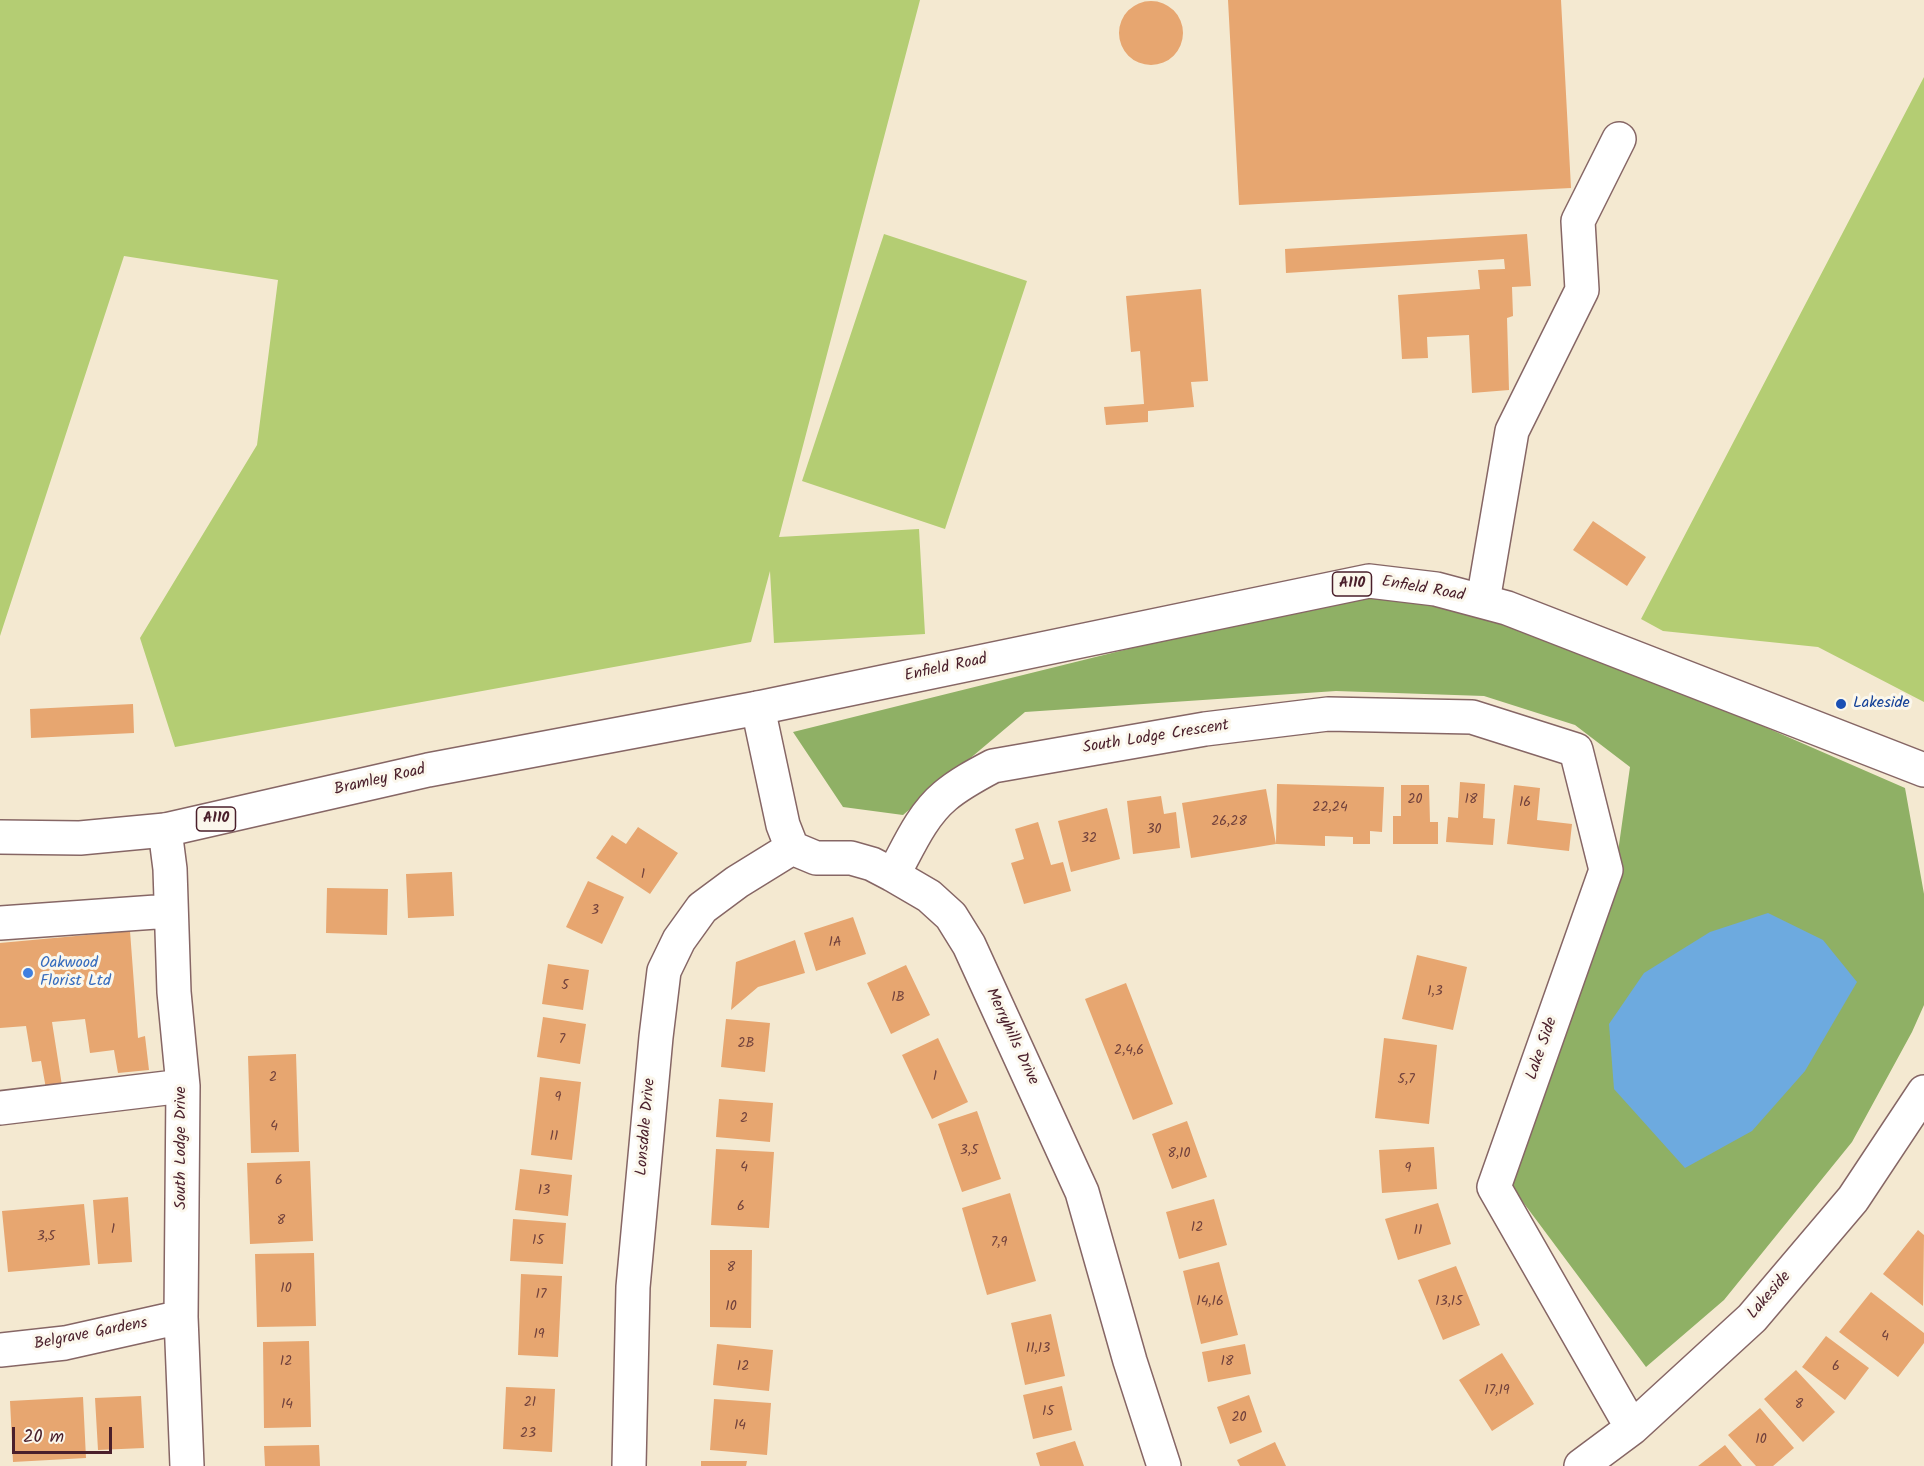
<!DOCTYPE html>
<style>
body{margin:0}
#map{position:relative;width:1924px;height:1466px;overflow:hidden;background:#f4e9d1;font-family:Kalam,sans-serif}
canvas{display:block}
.scale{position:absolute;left:12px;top:1427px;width:100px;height:27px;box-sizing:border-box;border:3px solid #4a1f2b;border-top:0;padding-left:8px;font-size:18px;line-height:21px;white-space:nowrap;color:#4a1f2b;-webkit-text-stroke:4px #fbf7ec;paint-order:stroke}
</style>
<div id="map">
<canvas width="1924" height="1466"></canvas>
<div class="scale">20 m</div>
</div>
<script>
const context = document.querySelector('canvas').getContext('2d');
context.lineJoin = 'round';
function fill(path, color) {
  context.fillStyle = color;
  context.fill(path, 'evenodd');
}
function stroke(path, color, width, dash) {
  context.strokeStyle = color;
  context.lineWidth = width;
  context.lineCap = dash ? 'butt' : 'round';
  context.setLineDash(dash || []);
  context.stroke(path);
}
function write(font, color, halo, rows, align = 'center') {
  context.font = font + ' Kalam,sans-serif';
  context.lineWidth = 6;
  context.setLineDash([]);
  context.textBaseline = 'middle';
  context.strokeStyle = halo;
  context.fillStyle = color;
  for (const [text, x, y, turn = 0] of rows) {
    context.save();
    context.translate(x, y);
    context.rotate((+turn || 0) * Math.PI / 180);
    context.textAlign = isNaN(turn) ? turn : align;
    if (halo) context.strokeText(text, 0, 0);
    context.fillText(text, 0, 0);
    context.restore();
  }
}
fill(new Path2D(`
 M0,0H920L779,537L919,529L925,634L774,643L770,571L751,642L175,747L140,638L257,445L278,280L124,256L0,636Z
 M1924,77V702L1818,647L1663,631L1641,619Z
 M884,234L1027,281L945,529L802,481Z`), '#b4cd73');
fill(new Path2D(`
 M1366,590L1506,618L1657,680L1905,788L1924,894V1005L1912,1032L1852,1142L1724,1300L1646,1367L1508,1182L1615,873L1630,767L1575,725L1484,696L1336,691L1025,712L903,815L843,807L793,732Z`), '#8fb065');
fill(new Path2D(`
 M1768,913L1823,940L1857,982L1805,1071L1752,1131L1685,1168L1614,1089L1609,1024L1644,973L1710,932Z`), '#6daadf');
fill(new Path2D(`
 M1228,0H1561L1571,188L1239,205Z
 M1119 33a32 32 0 1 1 64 0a32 32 0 1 1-64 0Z
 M1527,234L1531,286L1512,287L1513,316L1507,318L1509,390L1472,393L1469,335L1427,337L1428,358L1402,359L1398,295L1480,289L1478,270L1505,269L1504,259L1286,273L1285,249Z
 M1201,289L1208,381L1191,382L1194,407L1148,411V422L1106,425L1104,407L1144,404L1140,351L1131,352L1126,296Z
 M1593,521L1646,557L1627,586L1573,550Z
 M133,704L134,733L31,738L30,709Z
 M1460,782L1485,784L1483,818L1495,819L1493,845L1446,842L1448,817L1458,818Z
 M1277,784L1384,787L1382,832L1370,831V844H1353V837L1325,836V846L1276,844Z
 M1401,785H1429L1430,822H1438V844H1393V816H1401Z
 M1514,785L1540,788L1537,820L1572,824L1569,851L1507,844Z
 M1266,789L1276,844L1191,858L1182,803Z
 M1161,796L1164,814L1176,812L1180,848L1133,854L1127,801Z
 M1107,808L1120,859L1071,872L1058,821Z
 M1038,822L1051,865L1063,862L1071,891L1024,904L1011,863L1024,859L1015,829Z
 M638,827L678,853L650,894L596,858L612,835L626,844Z
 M452,872L454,916L408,918L406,874Z
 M588,881L624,897L602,944L566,927Z
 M327,888L388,889L387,935L326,933Z
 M853,917L866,954L816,971L804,933Z
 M130,931L138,1038L145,1036L149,1070L118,1073L114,1050L90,1053L85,1019L52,1022L63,1092L47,1094L41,1061L32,1062L26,1026L0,1028V943Z
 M795,940L805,973L758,987L731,1010L736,962Z
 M1417,955L1467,967L1453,1030L1402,1019Z
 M548,964L589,970L583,1010L542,1004Z
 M906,965L930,1015L891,1034L867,983Z
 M1126,983L1173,1104L1133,1120L1085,999Z
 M543,1017L586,1024L580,1064L537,1057Z
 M726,1019L770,1023L765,1072L721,1067Z
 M938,1038L968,1102L932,1119L902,1055Z
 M1384,1038L1437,1045L1429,1124L1375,1118Z
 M296,1054L299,1152L251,1153L248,1056Z
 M540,1077L581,1082L572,1160L531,1155Z
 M719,1099L773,1103L770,1142L716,1137Z
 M977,1111L1001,1179L962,1192L938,1124Z
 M1187,1121L1207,1177L1172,1189L1152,1134Z
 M1434,1147L1437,1189L1382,1193L1379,1150Z
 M716,1149L774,1152L769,1228L711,1225Z
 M310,1161L313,1241L250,1244L247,1163Z
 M520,1169L572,1175L568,1216L515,1210Z
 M1010,1193L1036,1281L987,1295L962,1208Z
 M128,1197L132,1262L98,1264L93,1200Z
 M1214,1199L1227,1245L1179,1259L1166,1212Z
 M1438,1203L1451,1244L1398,1260L1385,1219Z
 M84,1204L90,1265L8,1272L2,1211Z
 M513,1219L566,1223L563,1264L510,1261Z
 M1918,1230L1924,1235L1923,1306L1883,1274Z
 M710,1250H752L751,1328L710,1327Z
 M314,1253L316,1326L257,1327L255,1254Z
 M1219,1262L1238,1335L1201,1344L1183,1271Z
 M1456,1266L1480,1325L1443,1340L1418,1280Z
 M521,1274L562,1276L558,1357L518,1355Z
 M1871,1292L1924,1333V1343L1898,1377L1839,1332Z
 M1051,1314L1065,1376L1025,1385L1011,1323Z
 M1826,1336L1869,1368L1845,1400L1802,1367Z
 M309,1341L311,1427L264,1428L263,1342Z
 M717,1344L773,1350L769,1391L713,1385Z
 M1245,1344L1251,1374L1208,1382L1202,1352Z
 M1502,1353L1534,1404L1492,1431L1459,1380Z
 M1796,1370L1835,1412L1803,1442L1764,1399Z
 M1062,1386L1072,1430L1033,1439L1023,1395Z
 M506,1387L555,1389L552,1452L503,1449Z
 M1249,1395L1262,1432L1230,1444L1217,1407Z
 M141,1396L144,1448L98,1450L95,1398Z
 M83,1397L86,1458L13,1462L10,1401Z
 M714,1399L771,1403L767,1455L710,1450Z
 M1760,1408L1794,1448L1773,1466H1756L1728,1435Z
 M1075,1441L1084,1466H1040L1036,1453Z
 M1275,1442L1286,1466H1240L1237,1460Z
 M319,1445L320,1466H265L264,1446Z
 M1725,1445L1742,1466H1698Z
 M701,1461H747L746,1466H701Z`), '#e7a670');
const minor = new Path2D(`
 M1483,601L1512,431L1582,290L1578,221L1619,139
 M758,708L783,825L792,848L816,858H851L872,864L893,875L929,896L951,916L969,945L1082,1192L1130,1361L1164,1466
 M165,830L170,869L174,992L183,1086L181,1317L187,1466
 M893,875C908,848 921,816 945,796C959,784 976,775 993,766L1205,729L1328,714L1472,717L1576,750L1606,870L1494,1187L1632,1428
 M0,923L170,911
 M0,1108L183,1086
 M0,1350L65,1343L181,1317
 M629,1466L633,1287L656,1037L664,971L679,940L702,908L737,882L792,848
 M1581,1466L1632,1428L1752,1318L1853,1199L1924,1092`);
const major = new Path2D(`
 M0,837L80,838L165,830L428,770L758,708L1369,581L1436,589L1507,608L1924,770`);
stroke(minor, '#866665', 36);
stroke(major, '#866665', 36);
stroke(minor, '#fff', 33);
stroke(major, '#fff', 33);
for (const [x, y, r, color] of [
 [1841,704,6,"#1a4fb4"],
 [28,973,6,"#3f7fe0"]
]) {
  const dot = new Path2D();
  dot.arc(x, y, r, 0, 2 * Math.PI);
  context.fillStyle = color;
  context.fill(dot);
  stroke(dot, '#fbf7ec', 2);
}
write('14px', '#71413c', null, [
 ["20",1415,801],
 ["18",1471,801],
 ["16",1525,804],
 ["22,24",1330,809],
 ["26,28",1229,823],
 ["30",1154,831],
 ["32",1089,840],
 ["1",643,876],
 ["3",595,912],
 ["1A",835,944],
 ["5",565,987],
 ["1,3",1435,993],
 ["1B",898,999],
 ["7",562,1041],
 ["2B",746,1045],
 ["2,4,6",1129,1052],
 ["1",935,1078],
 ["2",273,1079],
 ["5,7",1406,1081],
 ["9",558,1099],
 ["2",744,1120],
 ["4",274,1128],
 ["11",554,1138],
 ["3,5",969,1152],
 ["8,10",1179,1155],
 ["4",744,1169],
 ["9",1408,1170],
 ["6",279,1182],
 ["13",544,1192],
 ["6",741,1208],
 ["8",281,1222],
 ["12",1197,1229],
 ["1",113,1231],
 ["11",1418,1232],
 ["3,5",46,1238],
 ["15",538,1242],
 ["7,9",999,1244],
 ["8",731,1269],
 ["10",286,1290],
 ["17",541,1296],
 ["14,16",1210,1303],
 ["13,15",1449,1303],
 ["10",731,1308],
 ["19",539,1336],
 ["4",1885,1338],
 ["11,13",1038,1350],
 ["12",286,1363],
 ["18",1227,1363],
 ["12",743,1368],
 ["6",1836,1368],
 ["17,19",1497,1392],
 ["21",530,1404],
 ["14",287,1406],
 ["8",1799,1406],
 ["15",1048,1413],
 ["20",1239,1419],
 ["14",740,1427],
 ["23",528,1435],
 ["10",1761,1441]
]);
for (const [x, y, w] of [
 [1352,584,39],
 [216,819,39]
]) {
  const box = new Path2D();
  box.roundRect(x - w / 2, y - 12, w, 24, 4.5);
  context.fillStyle = '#fbf7ec';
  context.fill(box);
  stroke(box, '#4a1f2b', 1.5);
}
write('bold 15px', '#4a1f2b', null, [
 ["A110",1352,584],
 ["A110",216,819]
]);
write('16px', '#4a1f2b', '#fbf7ec', [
 ["Enfield Road",1423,590,10],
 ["Enfield Road",946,669,-12],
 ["South Lodge Crescent",1156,738,-9],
 ["Bramley Road",380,781,-13],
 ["Merryhills Drive",1011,1037,65],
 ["Lake Side",1543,1049,-71],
 ["Lonsdale Drive",647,1127,-85],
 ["South Lodge Drive",182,1148,-90],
 ["Lakeside",1770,1296,-49],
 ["Belgrave Gardens",91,1335,-11]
]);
write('16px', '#164399', '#fbf7ec', [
 ["Lakeside",1853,704]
], 'left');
write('16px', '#366cbe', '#fbf7ec', [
 ["Oakwood",40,964],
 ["Florist Ltd",40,982]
], 'left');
</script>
